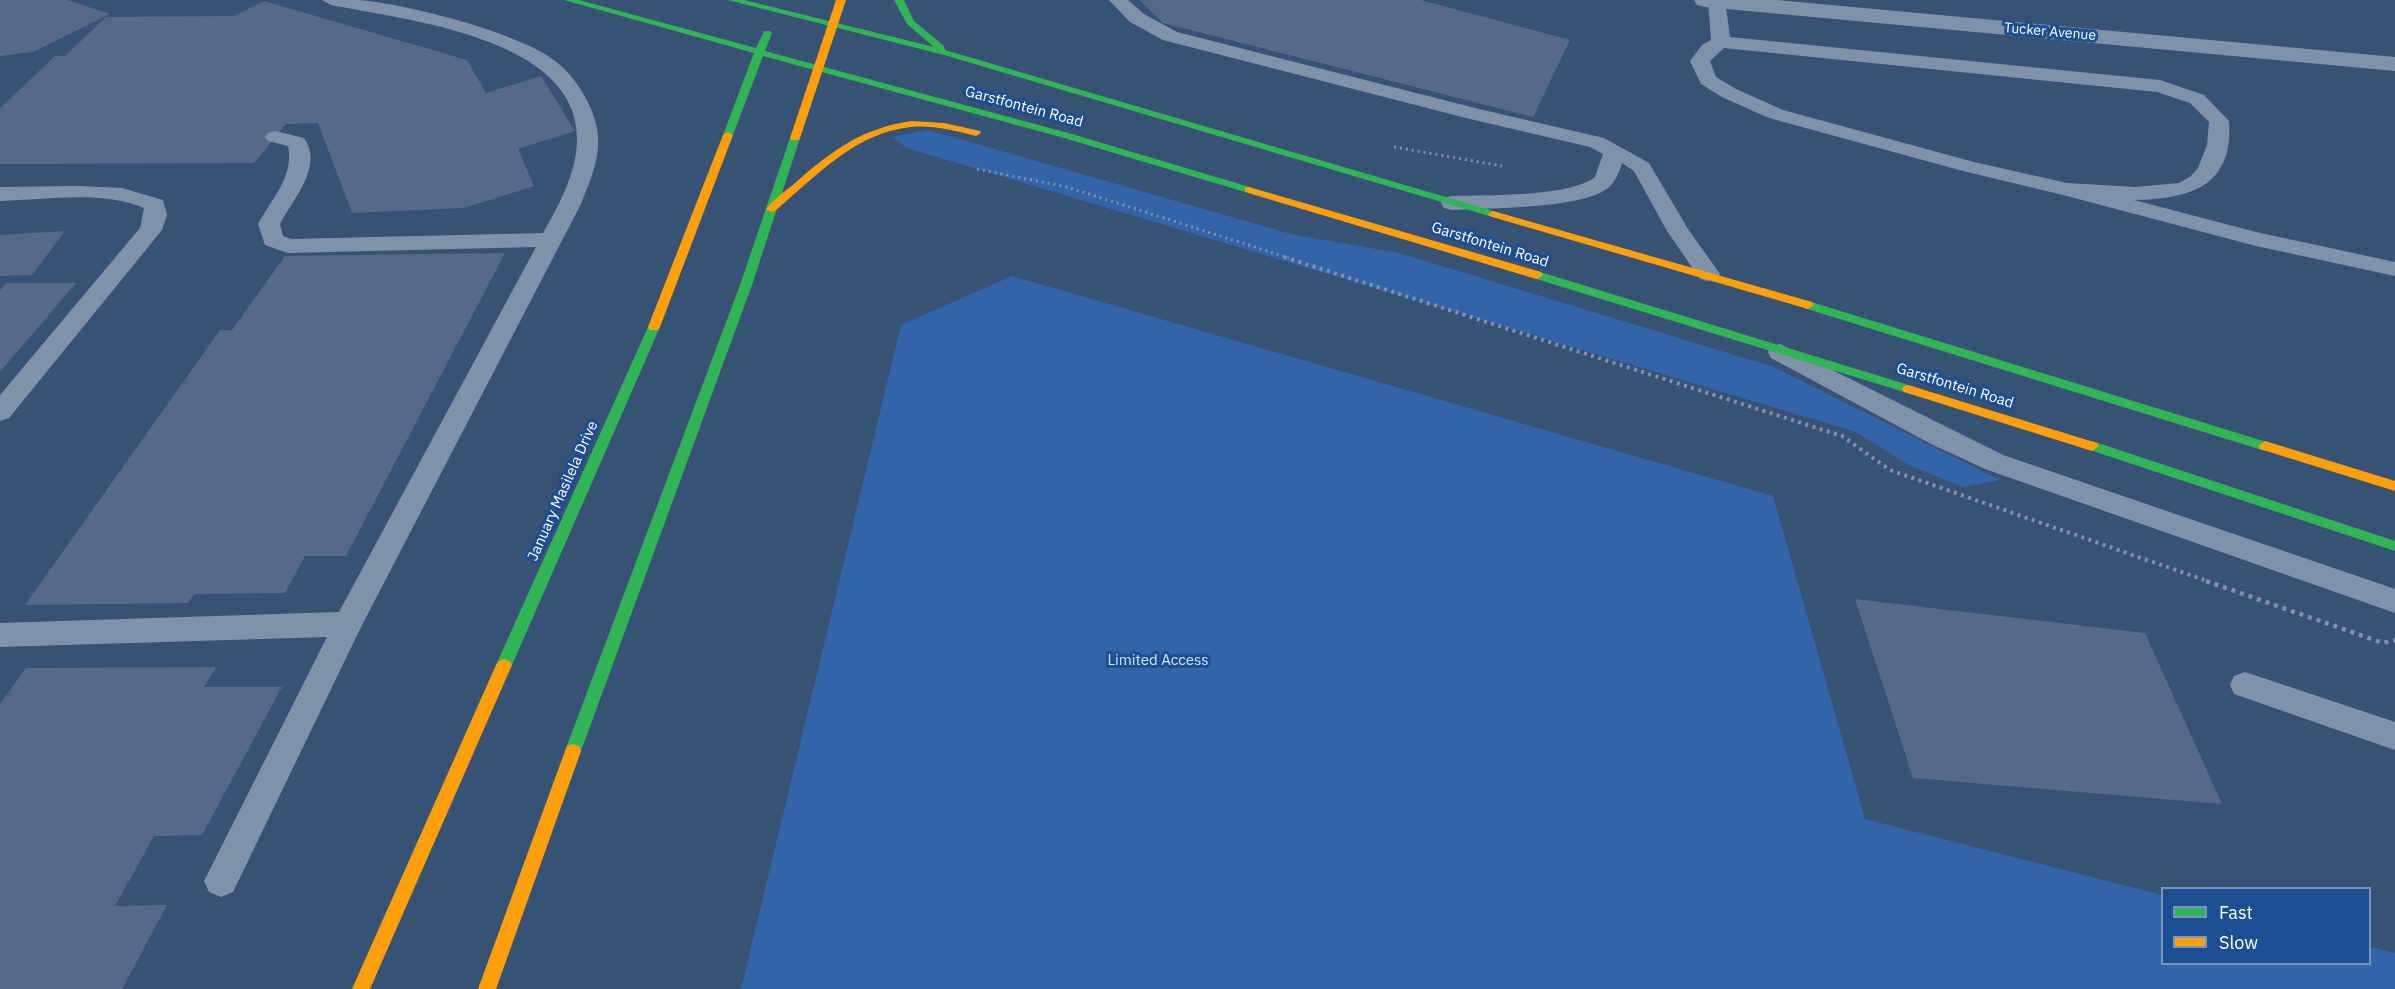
<!DOCTYPE html>
<style>
body{margin:0}
#map{position:relative;width:2395px;height:989px;overflow:hidden;background:#385276;font-family:"IBM Plex Sans",sans-serif}
canvas{display:block}
.legend{position:absolute;left:2161px;top:887px;width:210px;height:78px;box-sizing:border-box;background:#1d4e91;border:2px solid #7795bd;margin:0;padding:8px 10px;list-style:none;font-size:18px;color:#fff}
.legend li{display:flex;align-items:center;gap:12px;height:30px}
.legend b{width:30px;border:2px solid #7795bd}
</style>
<div id="map">
<canvas width="2395" height="989"></canvas>
<ul class="legend">
<li><b style="height:8px;background:#30b455"></b>Fast</li>
<li><b style="height:8px;background:#ff9f0a"></b>Slow</li>
</ul>
</div>
<script>
const context = document.querySelector('canvas').getContext('2d');
context.lineJoin = 'round';
function fill(path, color) {
  context.fillStyle = color;
  context.fill(path, 'evenodd');
}
function stroke(path, color, width, dash) {
  context.strokeStyle = color;
  context.lineWidth = width;
  context.lineCap = dash ? 'butt' : 'round';
  context.setLineDash(dash || []);
  context.stroke(path);
}
function write(font, color, halo, rows, align = 'center') {
  context.font = font + ' "IBM Plex Sans",sans-serif';
  context.lineWidth = 6;
  context.setLineDash([]);
  context.textBaseline = 'middle';
  context.strokeStyle = halo;
  context.fillStyle = color;
  for (const [text, x, y, turn = 0] of rows) {
    context.save();
    context.translate(x, y);
    context.rotate((+turn || 0) * Math.PI / 180);
    context.textAlign = isNaN(turn) ? turn : align;
    if (halo) context.strokeText(text, 0, 0);
    context.fillText(text, 0, 0);
    context.restore();
  }
}
fill(new Path2D(`
 M928,130L1291,234L1399,253L1774,367L2000,480L1962,487L1907,464L1856,432L907,148L892,137Z
 M1012,276L1773,496L1865,819L2162,895V964H2370V947L2395,953V989H741L901,325Z`), '#3264a7');
fill(new Path2D(`
 M0,0H67L110,14L33,52L0,56Z
 M1140,0H1421L1570,40L1533,117L1163,23Z
 M264,1L467,60L486,93L541,76L575,131L518,149L534,186L464,208L352,213L318,123L286,124L254,163L0,164V108L55,56H65L106,17L234,16Z
 M65,231L32,275L0,276V235Z
 M505,253L346,556H305L285,593L194,594L188,603L25,605L220,330H232L285,256Z
 M6,283H76L0,372V290Z
 M1855,599L2145,633L2222,804L1913,778Z
 M216,667L204,687H282L202,835L154,836L115,906L167,905L122,989H0V704L26,668Z`), '#546a86');
stroke(new Path2D(`
 M1394,147L1502,166
 M977,169L1067,187L1289,258`), '#8092a9', 3, [2, 4]);
stroke(new Path2D(`
 M1284,257L1842,436L1890,470L2210,582`), '#8092a9', 4, [3, 4.5]);
stroke(new Path2D(`
 M2206,581L2383,643L2395,640`), '#8092a9', 4.5, [4, 5]);
fill(new Path2D(`
 M322,0C334,0 347,0 359,0C406,4 517,32 554,60C574,75 593,104 597,129C602,155 590,181 581,204L361,627L233,892L221,897L209,892L204,881L327,637L0,647V623L339,612L536,247L288,253L265,245L258,224C271,200 295,175 288,146L268,141L265,137L268,133L275,131L304,138C324,166 293,199 280,224L283,236L291,239L543,233C559,205 577,172 577,139C578,37 405,20 331,5Z
 M1109,0H1128L1144,14L1177,32L1479,109L1604,138L1649,163L1688,229L1720,274L1716,279L1708,281L1700,279L1667,231L1634,171L1622,163C1619,172 1616,181 1609,187C1586,209 1485,208 1452,210L1444,208L1441,203L1444,198L1452,196C1484,195 1571,197 1595,177L1603,154L1590,147L1470,119L1163,40L1130,22Z
 M1725,0L1730,37L2160,80L2204,95L2229,121C2234,187 2189,199 2134,200L2256,232L2395,262V276L2256,246L2063,195L1963,171L1769,118L1722,97L1701,84L1690,61L1702,45L1711,40L1708,1ZM1724,48L2157,92L2190,103L2209,122L2207,145L2198,168L2191,176L2179,183L2135,187L2067,183L1974,162L1783,110L1736,89L1716,77L1710,61Z
 M80,186L122,188L163,200L167,215L162,230L9,418L0,421V395L140,228L144,208C101,190 46,200 0,201V187Z
 M1780,344L2003,455L2395,589V613L1985,469L1931,444L1771,358L1768,352L1771,346Z
 M2245,672L2395,722V750L2234,694L2230,685L2234,676Z`), '#8092a9');
fill(new Path2D(`
 M1694,0H1777L2395,57V71L1705,7L1697,5Z`), '#8092a9');
fill(new Path2D(`
 M564,0H579L756,48L764,31H770L772,33L765,51L1072,134L1253,188L1254,190L1249,193L1245,192L1064,138L763,56L733,135L728,138L724,137L723,135L754,53Z
 M728,0H744L934,47L907,24L894,0H904L914,21L944,46L945,50L1497,212L1498,214L1493,217L1489,216L944,55Z
 M795,135L800,138L752,285L581,751L579,756L573,758L567,756L565,751L740,285L790,138Z
 M1537,271L1912,386L1914,389L1912,392H1904L1533,278V272Z
 M1808,301L2270,443L2272,446L2265,451L1804,308L1802,305Z
 M654,323L660,327L512,665L509,669L504,671L499,669L496,665L648,327Z
 M2092,441L2395,541V551L2087,449L2085,446Z`), '#30b455');
fill(new Path2D(`
 M836,0H846L800,138L799,140H791L790,138Z
 M912,121L944,123L980,131L981,133L976,136C955,131 933,125 911,127C856,132 815,177 775,211L771,212L766,209C773,200 784,192 794,184C831,151 862,128 912,121Z
 M728,132L733,135L660,327L658,330H650L648,327L723,135Z
 M1249,187L1541,272L1543,275L1537,279L1533,278L1245,192V188Z
 M1493,211L1812,302L1814,305L1808,309L1489,216L1488,214Z
 M1908,385L2097,443L2099,446L2092,451L1904,392L1902,389L1904,386Z
 M2265,441L2395,481V491L2260,449L2258,446Z
 M504,659L509,661L512,665L370,989H352L496,665L499,661Z
 M573,744L579,746L581,751L496,989H478L565,751L567,746Z`), '#ff9f0a');
write('14px', '#fff', '#1d4e91', [
 ["Tucker Avenue",2050,32,5]
]);
write('15px', '#fff', '#1d4e91', [
 ["Garstfontein Road",1024,107,15],
 ["Garstfontein Road",1490,245,17],
 ["Garstfontein Road",1955,386,17],
 ["January Masilela Drive",563,491,-66]
]);
write('15px', '#d4e4fa', '#1d4e91', [
 ["Limited Access",1158,661]
]);
</script>
